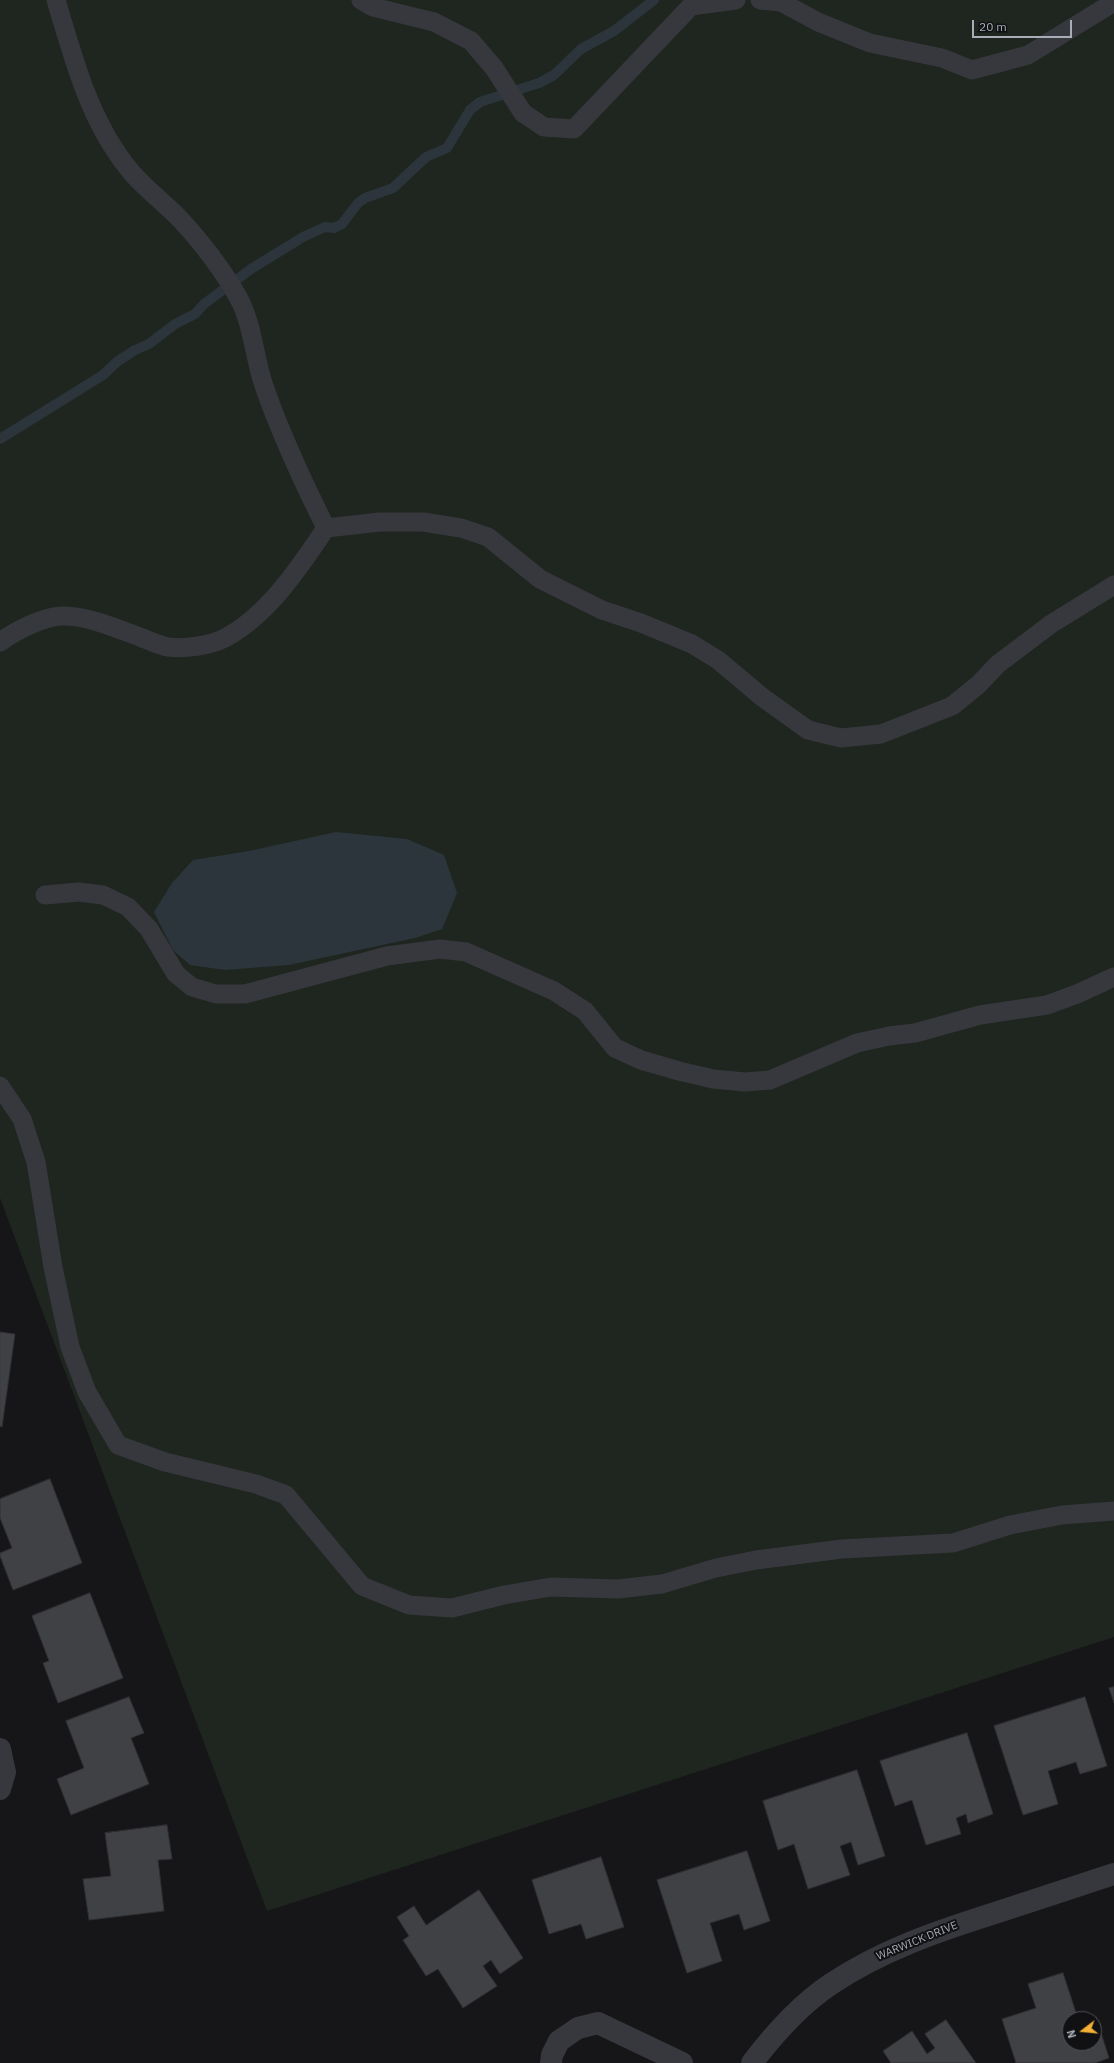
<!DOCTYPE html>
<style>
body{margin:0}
#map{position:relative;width:1114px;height:2063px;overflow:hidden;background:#161618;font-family:"IBM Plex Sans",sans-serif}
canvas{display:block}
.north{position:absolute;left:1062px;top:2011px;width:40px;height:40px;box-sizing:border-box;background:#111113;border:1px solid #4d4f55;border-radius:50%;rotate:254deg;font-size:11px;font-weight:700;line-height:16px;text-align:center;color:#a8adb8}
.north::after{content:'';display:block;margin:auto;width:14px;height:18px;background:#f2b134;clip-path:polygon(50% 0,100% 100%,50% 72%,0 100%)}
.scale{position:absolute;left:972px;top:20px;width:100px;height:18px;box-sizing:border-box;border:2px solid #a8adb8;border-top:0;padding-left:5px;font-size:12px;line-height:14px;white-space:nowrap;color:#a8adb8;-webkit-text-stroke:3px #111113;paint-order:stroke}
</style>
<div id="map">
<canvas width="1114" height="2063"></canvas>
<div class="north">N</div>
<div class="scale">20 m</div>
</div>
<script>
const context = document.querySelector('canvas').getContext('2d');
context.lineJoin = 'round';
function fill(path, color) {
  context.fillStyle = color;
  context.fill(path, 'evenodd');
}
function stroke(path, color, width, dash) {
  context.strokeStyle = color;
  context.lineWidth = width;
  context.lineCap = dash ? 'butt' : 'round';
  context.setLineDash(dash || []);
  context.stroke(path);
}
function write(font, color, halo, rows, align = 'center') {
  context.font = font + ' "IBM Plex Sans",sans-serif';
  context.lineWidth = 4;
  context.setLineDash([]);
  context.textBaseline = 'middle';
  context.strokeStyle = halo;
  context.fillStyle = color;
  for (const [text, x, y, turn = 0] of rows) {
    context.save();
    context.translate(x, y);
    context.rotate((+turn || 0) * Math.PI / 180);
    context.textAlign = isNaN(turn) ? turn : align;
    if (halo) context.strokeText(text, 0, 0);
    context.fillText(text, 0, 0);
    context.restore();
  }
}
fill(new Path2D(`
 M0,0H1114V1637L267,1911L0,1198Z`), '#1e261f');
fill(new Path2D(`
 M336,832L407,839L444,855L457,893L442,929L415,938L289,965L225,970L190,965L173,950L154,912L172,883L193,860L249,851Z`), '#2c353c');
stroke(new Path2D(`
 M0,439L103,375L118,361L135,350L149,344L175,324L195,314L204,304L251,269L303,237L325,227L334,228L342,224L358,203L365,198L393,188L426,157L447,148L470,110L480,102L539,83L554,75L581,49L614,31L654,0`), '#2c353c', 10);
const building = new Path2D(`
 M0,1332L15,1334L2,1427L0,1426Z
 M50,1479L82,1563L13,1590L0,1556V1553L12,1548L0,1518V1499Z
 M90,1593L123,1678L58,1703L43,1663L49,1661L32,1616Z
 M1114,1687V1703L1109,1688Z
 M129,1697L144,1733L131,1738L149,1784L71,1815L57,1779L84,1768L66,1721Z
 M1085,1697L1107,1766L1080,1774L1076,1762L1048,1771L1058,1804L1023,1815L994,1726Z
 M967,1733L993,1814L968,1823L966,1814L956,1818L961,1834L926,1845L912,1800L895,1806L880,1761Z
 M857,1770L885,1856L858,1865L851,1842L840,1846L850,1875L808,1889L794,1844L778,1850L763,1801Z
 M167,1825L172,1859L158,1860L164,1911L89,1920L83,1879L111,1876L105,1833Z
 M747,1851L770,1921L744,1930L739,1914L710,1923L722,1961L687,1973L657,1880Z
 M601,1857L624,1927L586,1939L581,1924L549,1934L532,1880Z
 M479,1890L523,1958L500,1974L491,1960L483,1966L497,1986L463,2008L438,1969L426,1976L403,1940L409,1936L397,1917L414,1906L426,1925Z
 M1063,1973L1078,2019H1070V2043H1094V2019H1089L1096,2017L1109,2058L1095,2063H1016L1002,2019L1036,2008L1028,1984Z
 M946,2020L976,2063H891L883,2051L912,2031L927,2054L935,2048L925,2034Z`);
fill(building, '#404145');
stroke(building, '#303034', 1);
stroke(new Path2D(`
 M56,0C74,60 90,124 132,173C146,189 163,202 178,217C199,239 223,270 238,297C253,324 254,357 264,386C281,435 303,482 326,528
 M361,0L373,7L434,22L471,41L494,68L523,113L544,127L574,129L691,6L736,0
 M760,0L781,2L818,22L870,43L942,58L972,70L1028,55L1114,2
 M0,642C15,631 42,617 61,616C87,615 121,630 145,639C152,642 161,646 168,647C185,649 209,646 225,638C268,615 299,568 326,528L380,522H423L461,528L488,537L540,579L602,610L641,623L692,644L718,660L762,697L808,730L841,738L881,734L952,706L978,685L998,664L1051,624L1114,585
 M45,895L79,892L103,895L128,907L149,929L176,974L192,987L216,994H245L387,956L440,949L466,952L554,991L585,1011L615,1048L641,1060L679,1071L713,1079L745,1082L770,1080L857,1043L889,1036L915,1033L980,1015L1047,1005L1077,994L1114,977
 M0,1086L22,1119L36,1162L53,1267L70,1347L87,1392L118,1445L165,1462L256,1484L286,1495L362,1586L409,1605L452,1608L504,1595L551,1587L618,1589L662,1584L716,1568L756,1560L842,1549L953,1543L1010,1525L1062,1515L1114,1511`), '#37383d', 19);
stroke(new Path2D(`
 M0,1749L5,1772L0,1789
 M551,2063L552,2055L559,2041L578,2028L598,2023L682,2063
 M752,2063C774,2034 801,2004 831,1984C882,1950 938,1931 995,1913C1035,1900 1074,1887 1114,1874`), '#37383d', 22);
write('11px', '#a8adb8', '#111113', [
 ["WARWICK DRIVE",917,1941,-22]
]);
</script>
